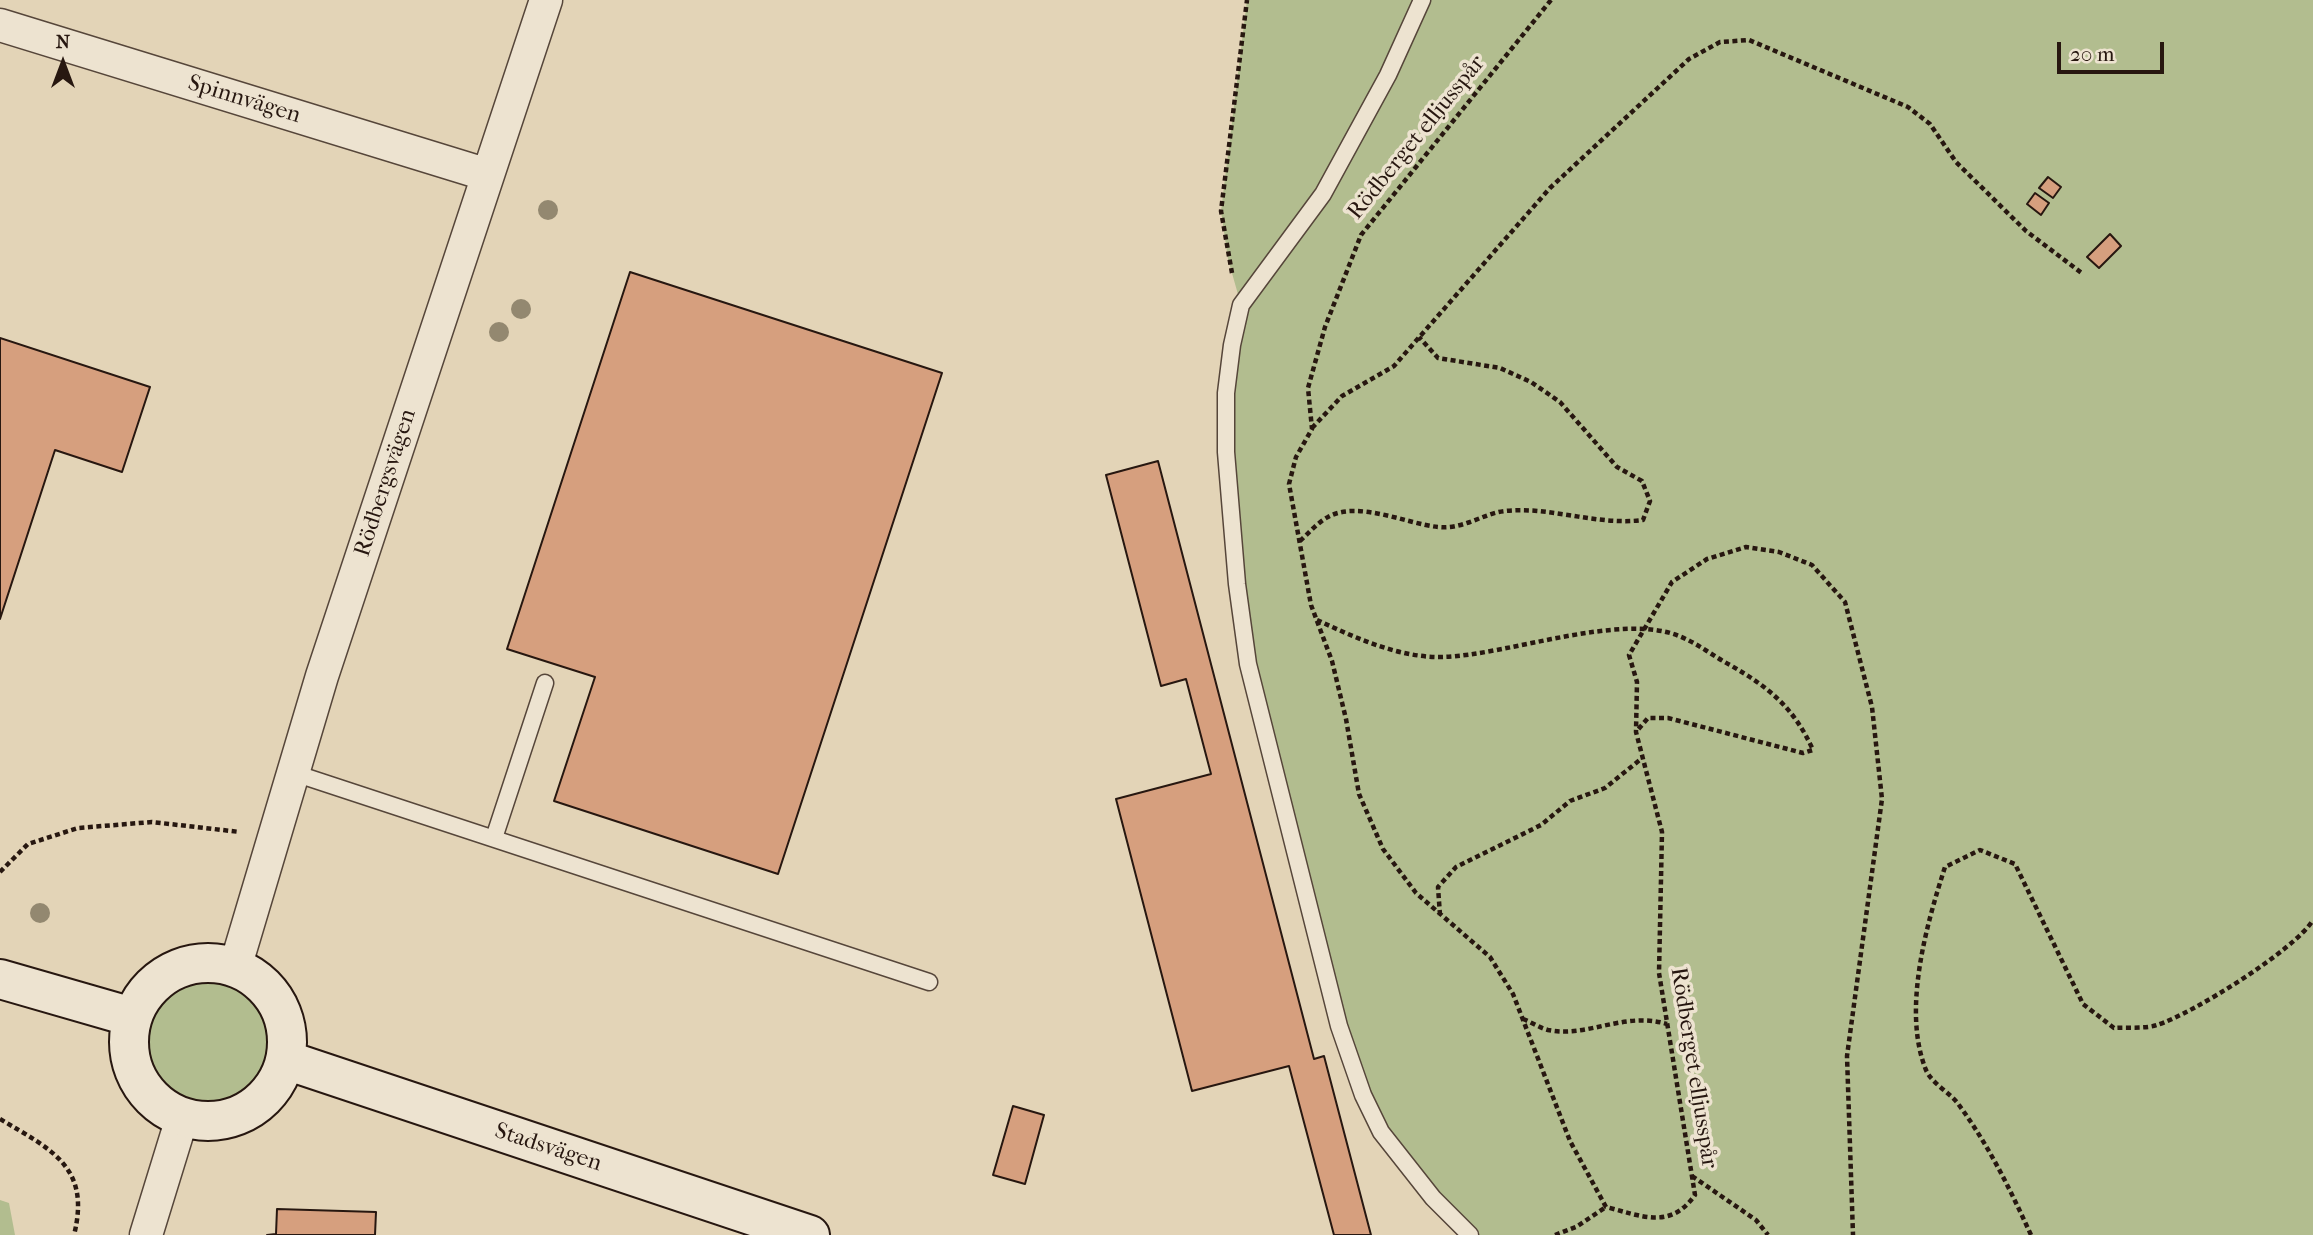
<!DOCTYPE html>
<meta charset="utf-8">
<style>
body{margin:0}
#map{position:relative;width:2313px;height:1235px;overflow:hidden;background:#e3d4b7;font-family:"IM FELL French Canon",serif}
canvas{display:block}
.north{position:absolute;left:28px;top:28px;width:70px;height:70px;-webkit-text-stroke:5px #ede3d0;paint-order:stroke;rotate:0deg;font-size:19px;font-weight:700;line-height:28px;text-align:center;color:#271710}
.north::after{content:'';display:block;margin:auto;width:24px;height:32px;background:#271710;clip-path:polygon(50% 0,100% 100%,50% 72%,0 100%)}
.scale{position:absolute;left:2057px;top:42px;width:107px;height:32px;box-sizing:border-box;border:4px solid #271710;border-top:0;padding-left:9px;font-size:21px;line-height:24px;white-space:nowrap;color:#271710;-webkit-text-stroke:5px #ede3d0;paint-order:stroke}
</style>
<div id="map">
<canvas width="2313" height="1235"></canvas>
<div class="north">N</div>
<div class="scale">20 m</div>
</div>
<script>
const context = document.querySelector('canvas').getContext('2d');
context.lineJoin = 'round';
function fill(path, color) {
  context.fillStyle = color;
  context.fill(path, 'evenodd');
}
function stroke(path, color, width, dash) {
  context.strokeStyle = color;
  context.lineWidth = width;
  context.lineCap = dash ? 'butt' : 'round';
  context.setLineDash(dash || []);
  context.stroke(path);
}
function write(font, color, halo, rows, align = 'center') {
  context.font = font + ' "IM FELL French Canon",serif';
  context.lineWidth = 7;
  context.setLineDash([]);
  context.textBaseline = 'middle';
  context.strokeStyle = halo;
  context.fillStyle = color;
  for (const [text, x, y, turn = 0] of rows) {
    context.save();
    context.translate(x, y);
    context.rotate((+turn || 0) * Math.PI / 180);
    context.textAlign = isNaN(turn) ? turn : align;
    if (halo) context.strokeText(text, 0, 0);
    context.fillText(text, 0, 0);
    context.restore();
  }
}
fill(new Path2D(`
 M1247,0H2313V1235H1470L1433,1198L1363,1095L1248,664L1226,452L1241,305L1228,259L1221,211Z
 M143 1043a64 64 0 1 1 128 0a64 64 0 1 1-128 0Z
 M0,1200L9,1203L15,1235H0Z`), '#b2bd8f');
const building = new Path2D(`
 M2048,177L2061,187L2053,198L2039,188Z
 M2035,193L2049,203L2041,215L2027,204Z
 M2110,234L2121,246L2099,268L2087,257Z
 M630,272L942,373L778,874L554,801L595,677L507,649Z
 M0,338L150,387L122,472L55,450L0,619Z
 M1158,461L1314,1059L1324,1056L1371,1235H1334L1289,1066L1192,1091L1116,799L1211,774L1186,679L1161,686L1106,475Z
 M1013,1106L1044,1115L1025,1184L993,1175Z
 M277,1209L376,1212L375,1235H267L276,1234Z`);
fill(building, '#d69f7e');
stroke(building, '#271710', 2);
const lane = new Path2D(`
 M1422,0L1388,75L1323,194L1241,305L1232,345L1226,393V452L1237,584L1248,664L1339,1026L1363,1095L1381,1132L1433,1198L1470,1235
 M294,773L929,982
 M494,838L545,683`);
const street = new Path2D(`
 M0,25L488,175
 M235,968L322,676L546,0
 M146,1235L182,1118`);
const secondary = new Path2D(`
 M129 1042a79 79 0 1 1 158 0a79 79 0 1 1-158 0Z
 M0,979L132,1017
 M286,1060L810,1235`);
stroke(lane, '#56463a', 19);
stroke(street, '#56463a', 35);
stroke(secondary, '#271710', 42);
stroke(new Path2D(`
 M1551,0L1361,235L1325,327L1308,388L1312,429L1296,457L1289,484L1311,605L1332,661L1346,719L1359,794L1383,849L1416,893L1490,957L1513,994L1570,1141L1606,1207C1642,1216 1670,1230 1695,1195L1659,973L1662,832L1636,732L1637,682L1629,655L1672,582L1707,559L1746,547L1779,552L1812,565L1845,602L1872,707L1882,799L1847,1056L1853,1235
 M1232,273L1221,211L1247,0
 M1312,428L1342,396L1394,366L1550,188L1689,59L1720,42L1749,40L1908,107L1930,124L1956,162L2026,231L2083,274
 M1300,541C1308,534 1318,522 1328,517C1358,500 1407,524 1438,527C1463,530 1484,513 1505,511C1550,506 1597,526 1643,520L1650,501L1642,481L1617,467L1560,402L1531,382L1500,368L1438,358L1419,337
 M1317,620C1356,638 1399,658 1443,657C1508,655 1621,612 1679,636C1697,643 1713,656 1730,665C1770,688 1794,708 1813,750L1803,753L1668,718H1648L1636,732
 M0,872L28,844L78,828L152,822L240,832
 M1440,915L1438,887L1456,867L1541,825L1570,801L1605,788L1641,759
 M1523,1019C1531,1022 1540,1028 1548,1030C1588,1038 1624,1011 1667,1024
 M0,1119C52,1150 91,1167 74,1235
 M1692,1176L1756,1220L1768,1235
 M1555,1235L1576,1227L1606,1207
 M2031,1235C2010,1189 1989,1146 1959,1105C1951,1093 1932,1084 1926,1070C1902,1011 1926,926 1945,867L1980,850L2015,864L2083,1004L2114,1028C2128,1027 2145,1029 2157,1025C2192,1014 2295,950 2313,920`), '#271710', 4.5, [5, 3.5]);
stroke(lane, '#ede3d0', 16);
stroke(street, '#ede3d0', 32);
stroke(secondary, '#ede3d0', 38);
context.fillStyle = '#938870';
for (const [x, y] of [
 [548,210],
 [521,309],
 [499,332],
 [40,913]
]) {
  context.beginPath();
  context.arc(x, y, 10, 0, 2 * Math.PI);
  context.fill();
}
write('23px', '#271710', '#ede3d0', [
 ["Spinnvägen",244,100,17],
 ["Rödberget elljusspår",1417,138,-51],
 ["Rödbergsvägen",386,483,-72],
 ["Rödberget elljusspår",1693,1068,81],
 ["Stadsvägen",548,1148,18]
]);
</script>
